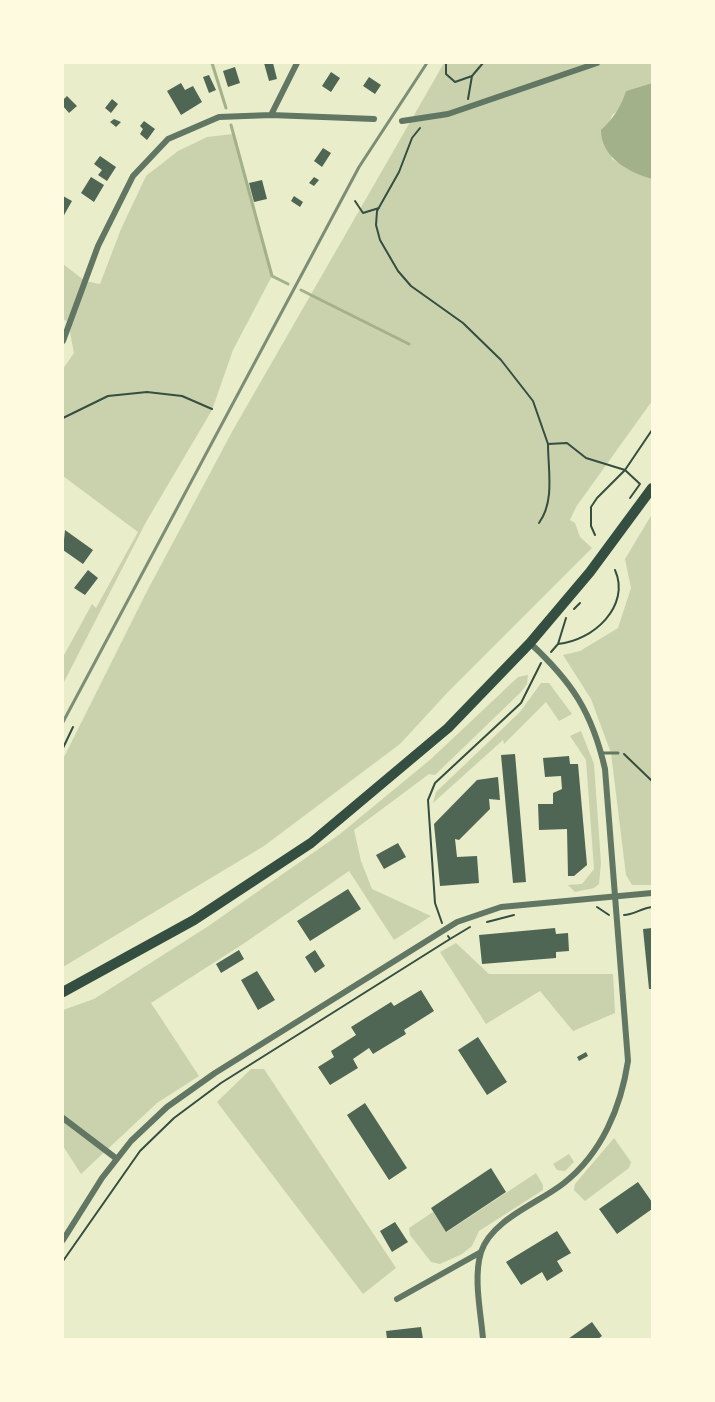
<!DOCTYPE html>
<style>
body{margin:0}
#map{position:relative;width:715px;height:1402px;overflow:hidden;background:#e9edc9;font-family:Montserrat,sans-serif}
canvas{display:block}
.frame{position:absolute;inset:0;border:64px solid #fefae0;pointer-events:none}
</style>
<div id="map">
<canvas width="715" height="1402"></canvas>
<div class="frame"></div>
</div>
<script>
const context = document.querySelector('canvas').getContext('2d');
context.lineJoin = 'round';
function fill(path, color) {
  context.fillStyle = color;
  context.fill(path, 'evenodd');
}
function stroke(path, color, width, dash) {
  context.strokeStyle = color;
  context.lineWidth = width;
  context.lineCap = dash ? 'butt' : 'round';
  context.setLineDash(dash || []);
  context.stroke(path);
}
fill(new Path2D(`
 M444,63H652V83L626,91L621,109L612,115L609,123L612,159L652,179V401L576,507L570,520L575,523L580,537L592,548L448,692L400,744L264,846L63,967V759L146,593L233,430Z
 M233,134L272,276L233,350L212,410L146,522L63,684V657L92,604L96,608L138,532L63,476V369L74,353L68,322L63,319V264L85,281L100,284L121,229L146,176L178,151L207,137Z
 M652,514V885H632L626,875L611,753L591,699L563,655L580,651L618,628L631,588L625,559Z
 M528,675L527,684L521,692L435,775L429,774L354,830L361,861L372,889L431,916L394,940L349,871L243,944L151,1003L199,1076L157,1103L81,1174L63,1146V1010L94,999L207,927L340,834L431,759L518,677Z
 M541,683H549L572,714L559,721L546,702L504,744L503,740L433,803L436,792L520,712Z
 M581,731L594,764L601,863L599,884L594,888L575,892L568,885L582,884L594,869L586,760L570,736Z
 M456,943L489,974H613L615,1013L573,1031L540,991L486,1024L440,952Z
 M251,1069H264L396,1268L363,1294L217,1102Z
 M614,1138L631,1162L629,1168L585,1201L574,1190L575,1184Z
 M569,1154L574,1162L565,1171L557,1170L553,1164Z
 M536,1173L543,1185V1190L479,1231L472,1246L462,1254L440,1264L431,1262L410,1235L409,1228L433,1212L447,1232Z`), '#cad2ad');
fill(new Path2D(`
 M652,83V179C628,172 601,157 601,130C613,119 621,107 626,91Z`), '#a3b18a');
stroke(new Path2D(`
 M212,63L226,108
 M231,125L272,276L288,284
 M301,290L409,344`), '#a3b18a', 3);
fill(new Path2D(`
 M264,63H273L277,79L269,81Z
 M235,67L240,83L228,87L223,71Z
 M331,72L340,78L331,92L322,86Z
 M209,75L216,90L209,93L203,77Z
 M369,77L381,85L375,94L363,86Z
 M181,83L185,90L193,86L202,102L181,115L167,91Z
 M67,96L77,106L69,113L63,106V100Z
 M112,99L118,104L111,113L105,108Z
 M114,119L121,122L116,127L110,122Z
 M144,121L155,129L147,140L140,134L143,129L140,126Z
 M323,148L331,153L322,167L314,161Z
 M100,156L116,167L107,181L98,175L102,170L94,164Z
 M91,177L104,185L94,202L81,193Z
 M314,177L319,180L314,186L309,183Z
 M262,180L267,199L254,202L249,183Z
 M63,196L72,201L63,217Z
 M294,196L303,202L300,207L291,201Z
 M65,530L93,550L83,564L63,550Z
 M88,570L98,578L85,595L74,588Z
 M515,754L526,882L513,883L501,755Z
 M569,756L570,764H578L587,865L574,876H568L567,829L539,830L538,804H553V793L562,789L561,776L545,777L543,758Z
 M498,777L500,800L489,799L490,809L459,840L455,839L457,857L477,856L479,883L440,886L434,824L477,780Z
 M398,843L406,857L384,869L376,855Z
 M348,889L361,909L310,941L297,921Z
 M555,928L556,934L568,933L569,951L556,952V958L482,964L479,935Z
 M652,928V989H649L643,929Z
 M239,950L244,959L221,973L216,964Z
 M315,950L325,966L315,973L305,957Z
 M257,971L275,1000L258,1010L241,980Z
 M421,990L434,1011L404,1030L406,1034L373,1054L369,1048L353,1059L358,1068L330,1085L318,1067L334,1057L331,1051L356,1035L351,1027L391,1002L394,1006Z
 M478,1037L507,1082L487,1095L458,1050Z
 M586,1052L588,1056L579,1061L577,1057Z
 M365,1103L407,1168L389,1180L347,1115Z
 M491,1168L506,1192L446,1232L431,1208Z
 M638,1182L652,1202V1209L617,1234L599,1209Z
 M395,1222L408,1242L392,1252L380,1231Z
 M557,1231L571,1253L557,1261L563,1271L547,1281L542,1272L521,1285L506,1262Z
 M592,1322L602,1336L598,1339H568Z
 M421,1327L423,1339H387L386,1331Z`), '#4f6655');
stroke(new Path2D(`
 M446,63V74L455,82L472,76
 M468,99L472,76L483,63
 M420,128L412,138L399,172L377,211L376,225L380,240L398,271L411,286L463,323L501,360L533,401L548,444L567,443L586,458L625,470L640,484L630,498
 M355,201L363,213L379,208
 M63,418L108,396L147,392L182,396L212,409
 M539,523C555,501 548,470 548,444
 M595,535L591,526V507L597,498L625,470L652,430
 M574,609L580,603
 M558,644L566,618
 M551,652L558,644C593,641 631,606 615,570
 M63,748L73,727
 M624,754L652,781
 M597,907L609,915
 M624,915C633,915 642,908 652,907
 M487,922L514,915
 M442,923L435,903L428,800L435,783L521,703L541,663
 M450,939L470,927
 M63,1261L140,1151L174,1118L221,1083L450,939L448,936`), '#344e41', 2);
stroke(new Path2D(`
 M601,753H618`), '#617663', 3);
stroke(new Path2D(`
 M271,115L297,63
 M402,121L448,114L597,63
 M63,341L98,246L133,176L168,139L219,117L271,115L374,119
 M63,1118L117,1159
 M63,1240L102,1178L131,1141L167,1107L215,1073L457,922L501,907L652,893
 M397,1299L481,1252
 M483,1339C481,1313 473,1278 481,1252C492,1219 539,1203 564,1183C602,1153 621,1107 628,1061L605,769C592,712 572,682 530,643`), '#617663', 6);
stroke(new Path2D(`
 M63,992L194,920L311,843L448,728L530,643L590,572L652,488`), '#344e41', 10);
stroke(new Path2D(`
 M63,722L359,167L427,63`), '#7c8e77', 3);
</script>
